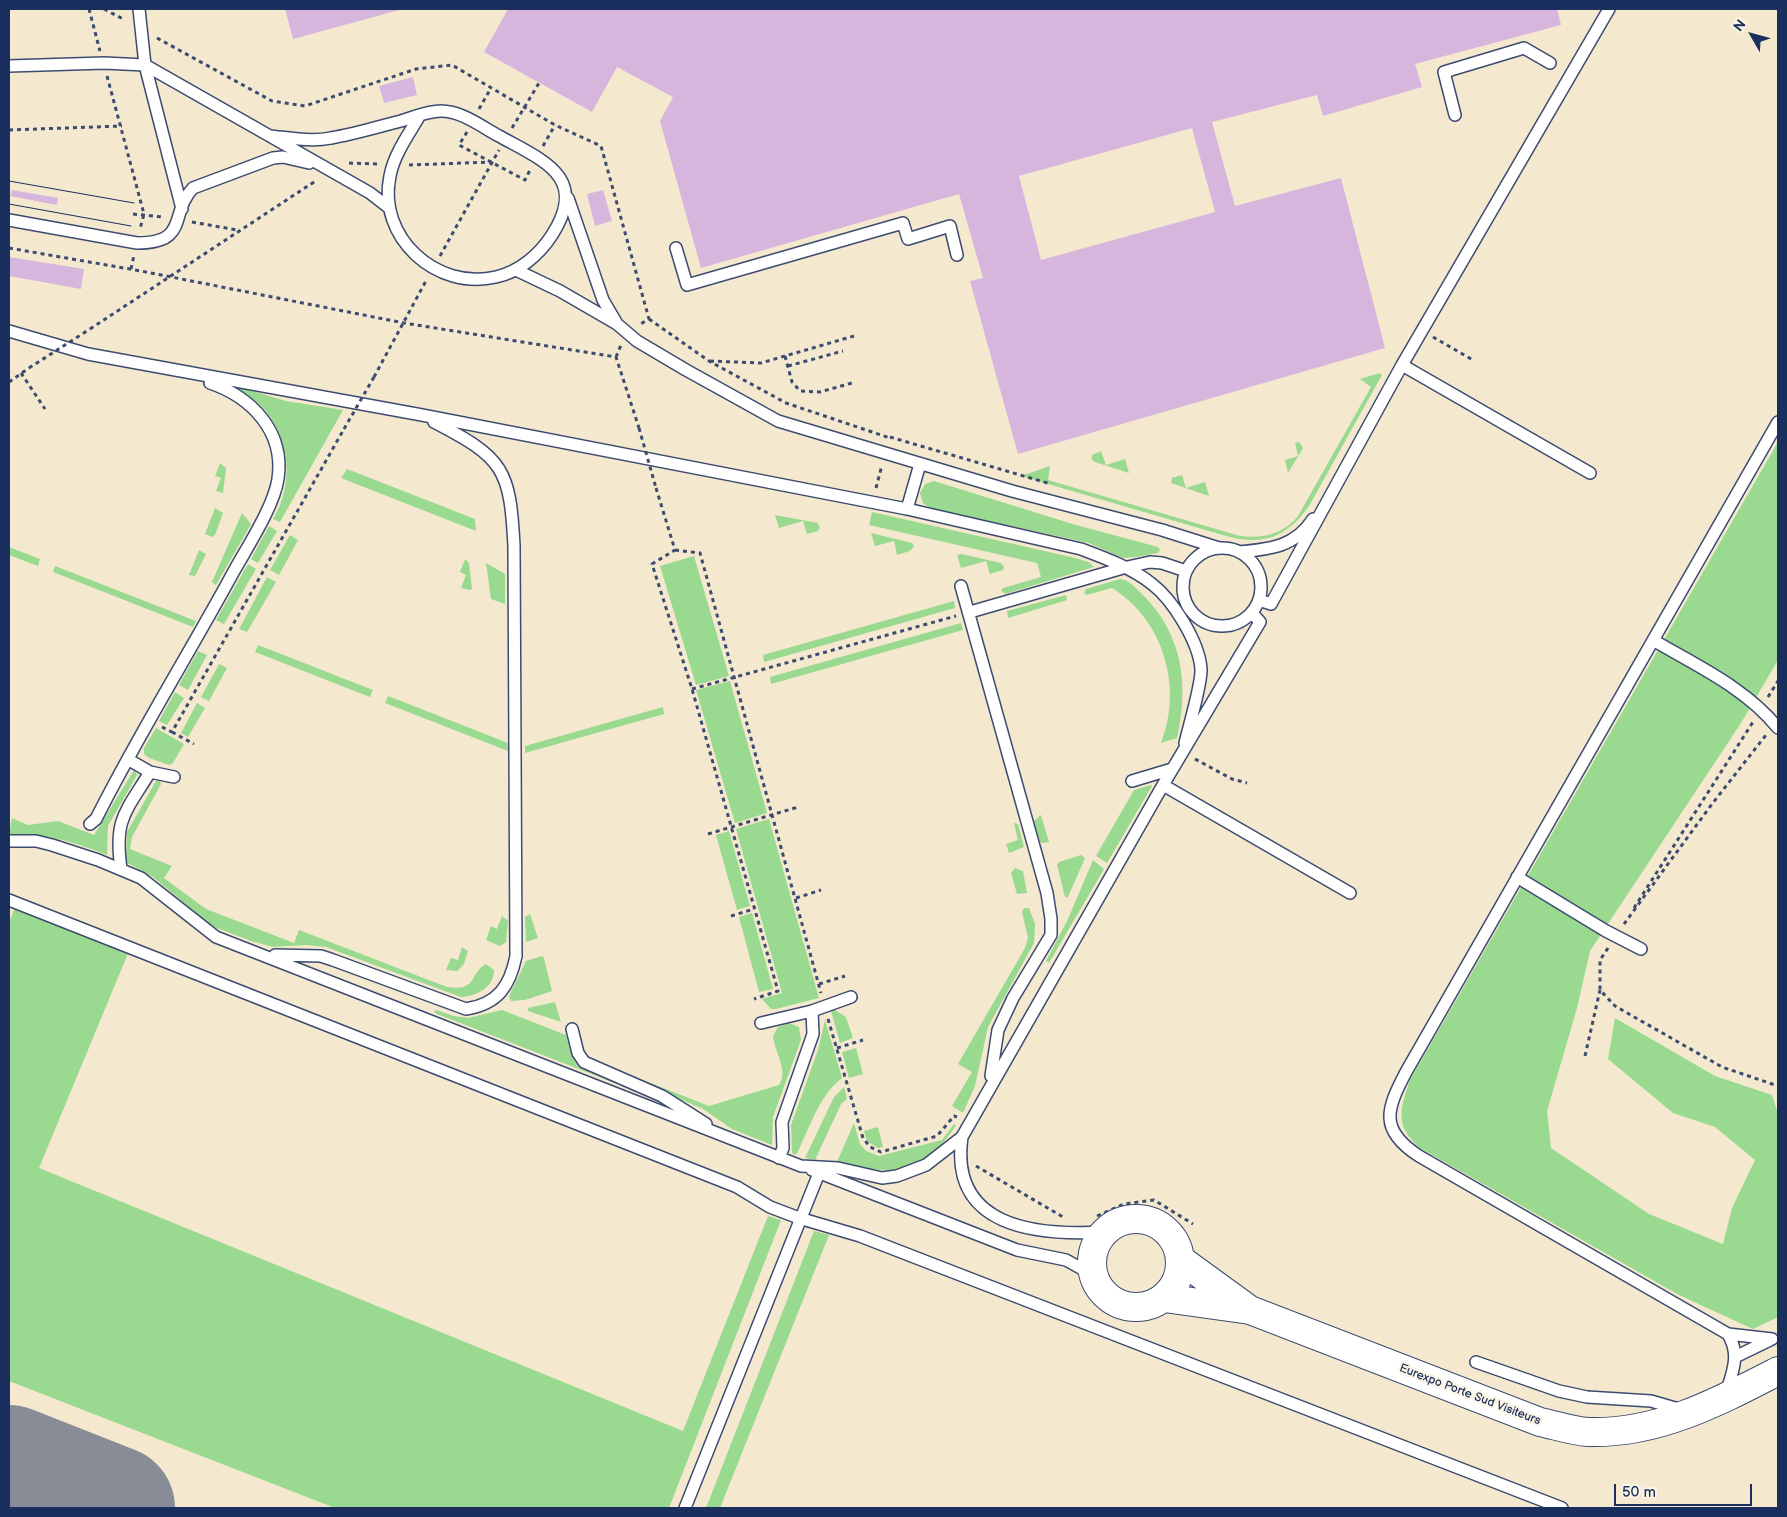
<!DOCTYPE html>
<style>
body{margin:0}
#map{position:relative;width:1787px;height:1517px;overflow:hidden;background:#f4e9ce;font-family:"Balsamiq Sans",sans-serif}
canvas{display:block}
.frame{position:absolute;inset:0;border:10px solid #1b2f5e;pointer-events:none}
.north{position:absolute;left:1727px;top:10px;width:50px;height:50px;-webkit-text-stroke:4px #fcf5e5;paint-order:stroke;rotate:308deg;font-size:14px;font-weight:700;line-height:20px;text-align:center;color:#1b2f5e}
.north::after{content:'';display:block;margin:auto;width:18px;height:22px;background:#1b2f5e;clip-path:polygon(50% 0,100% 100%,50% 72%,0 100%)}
.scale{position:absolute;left:1614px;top:1484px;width:138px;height:22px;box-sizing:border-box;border:2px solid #1b2f5e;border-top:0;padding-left:6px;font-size:15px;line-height:18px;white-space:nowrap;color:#1b2f5e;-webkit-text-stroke:4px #fcf5e5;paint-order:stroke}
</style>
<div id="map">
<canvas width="1787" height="1517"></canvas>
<div class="frame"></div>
<div class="north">N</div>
<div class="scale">50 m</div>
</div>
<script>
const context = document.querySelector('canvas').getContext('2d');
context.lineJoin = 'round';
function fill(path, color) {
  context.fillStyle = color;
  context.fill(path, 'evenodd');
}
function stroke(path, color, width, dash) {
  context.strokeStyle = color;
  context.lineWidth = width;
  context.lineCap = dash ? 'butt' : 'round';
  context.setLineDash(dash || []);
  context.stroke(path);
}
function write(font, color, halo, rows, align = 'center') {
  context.font = font + ' "Balsamiq Sans",sans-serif';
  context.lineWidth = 4.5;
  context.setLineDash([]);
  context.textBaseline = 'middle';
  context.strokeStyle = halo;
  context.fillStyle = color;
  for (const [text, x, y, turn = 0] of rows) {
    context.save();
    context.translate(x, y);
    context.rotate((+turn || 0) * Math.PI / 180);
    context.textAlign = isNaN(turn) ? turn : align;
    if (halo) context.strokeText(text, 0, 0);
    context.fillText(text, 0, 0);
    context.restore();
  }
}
fill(new Path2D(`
 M1380,373L1382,375L1309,506C1287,537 1264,546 1226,536L1021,476L1050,466L1048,480L1240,536C1262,539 1284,534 1298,516L1371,387L1360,379Z
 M235,386L286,401L343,410L280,522L273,519C294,485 291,437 262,407C254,398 242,394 235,386Z
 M1299,442L1303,448L1288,473L1285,460L1298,456L1295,443Z
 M1778,442V660L1741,723L1590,951L1577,1008L1547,1111L1551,1148L1649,1214L1723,1244L1732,1208L1755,1160L1715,1127L1673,1113L1608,1059L1615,1018L1715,1076L1772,1095L1778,1114V1317L1753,1329L1679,1295L1420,1148C1394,1125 1400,1110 1410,1080Z
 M1101,451L1106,465L1125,459L1129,473L1095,462L1092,460V455Z
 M220,463L226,468L223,493L216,491L221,478L215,476Z
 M347,469L475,519L476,531L341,478Z
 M1182,475L1186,488L1205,482L1209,496L1171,483L1172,478Z
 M934,481L1076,525L1158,547L1160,550L1158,553L1136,557L1123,558L1089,543L930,508L923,503L920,493L925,484Z
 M215,508L223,513L215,535L212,537L205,534Z
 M872,512L1071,557L1089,562L1094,567L1005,594L1001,590L1003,588L1041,577L1037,563L869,525Z
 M242,513L251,524L216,585L212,582Z
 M775,515L818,523L820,528L818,531L807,534L803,521L779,528Z
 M269,526L277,531L258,563L251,559Z
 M871,533L912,543L914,546L910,551L897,555L894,541L875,546Z
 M290,535L298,540L279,575L270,570Z
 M9,547L40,559L38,566L9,555Z
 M199,550L206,554L195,576L189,575Z
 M961,554L1001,563L1004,567L1003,570L990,574L986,561L961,568L957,555Z
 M694,556L729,676L696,685L660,566Z
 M465,559L469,563L472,589L470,590L461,588L466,575L460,572Z
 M486,563L505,574V604L491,599Z
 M248,564L256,569L224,624L216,620Z
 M55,566L196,621L193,627L53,572Z
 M267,577L276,582L247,632L239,629Z
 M1120,579C1128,579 1136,588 1142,594C1183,634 1189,685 1177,738L1161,743C1183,688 1164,620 1112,588L1087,595L1084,593L1086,589Z
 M1066,595L1067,600L1008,618L1007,611Z
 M954,601L955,608L764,662L763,655Z
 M961,623L963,630L771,684L770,677Z
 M258,645L373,690L370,697L255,652Z
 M198,651L207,655L188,690L179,685Z
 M219,664L227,668L209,701L201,697Z
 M730,681L767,813L735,823L696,690Z
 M175,692L184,698L167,725L159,721Z
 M388,696L508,743V751L385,703Z
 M197,703L205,708L188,737L181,733Z
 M663,707L664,714L525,753V746Z
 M156,728L184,744L173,763L169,765L149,758L144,754V748Z
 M134,770L137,775L108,826L107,855C68,840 51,835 9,834L12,818L28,825L58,821L94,835Z
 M159,780L161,784L132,837L130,849L172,866L164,878L206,909L294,943L299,930L447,987C478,992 469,973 486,964L494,970C494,988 476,996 461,997L326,947L307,945L273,947L251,941L212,926L153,877L126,862L127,832L156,781Z
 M1151,785L1152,786L1107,863L1096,856L1134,790Z
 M1041,815L1049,842L1043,843L1040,842L1034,821Z
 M769,819L819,998L776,1009H771L762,999L782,993L736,829Z
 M1014,823L1018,824L1024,847L1009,853L1006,844L1018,840Z
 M729,831L750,906L737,910L716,835Z
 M1081,855L1085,858L1068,897H1065L1057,865L1059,862Z
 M1093,860L1104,869L1049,963L1046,961L1068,919Z
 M1015,868L1023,871L1027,893L1017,894L1011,873Z
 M15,907L129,951L39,1168L683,1431L768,1216L781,1220L669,1508H335L9,1381V923Z
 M1024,908H1029L1035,924L1034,943L988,1027L975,1086L963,1113L952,1106L972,1072L958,1064L1025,948L1028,938L1022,912Z
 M752,913L773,989L759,992L739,917Z
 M530,914L538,938L526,942L525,917Z
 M502,916L508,921L506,942L500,946L486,940L491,926L497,929Z
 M462,947L468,951L464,964L457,971L446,970L451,958L458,960Z
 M542,956L544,958L552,991L525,1000L511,1001L509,996L526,961Z
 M555,1002L561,1022L528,1011V1008Z
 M436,1010L454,1016L468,1018L502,1010L566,1035L572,1057L578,1067L651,1097L437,1014L434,1012Z
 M835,1010L846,1017L853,1038L840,1043L831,1011Z
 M825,1020L842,1078C819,1095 809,1130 796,1155L792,1153L791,1125L818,1050Z
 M789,1023L799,1027L801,1040L773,1117L772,1145L732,1129L703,1109L592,1060L709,1106L779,1085C789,1071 774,1051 773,1036L778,1027Z
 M856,1048L863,1074L849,1078L842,1052Z
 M844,1087L847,1099L841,1104L815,1160L805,1158L834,1097Z
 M854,1123L860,1144L866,1151L879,1156L942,1140L954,1124L956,1125C924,1176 890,1176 837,1162Z
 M878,1127L883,1147L878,1148L867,1141L864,1131Z
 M814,1231L829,1235L720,1508H706Z`), '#99d990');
stroke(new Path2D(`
 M9,1467L113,1508`), '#888c96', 124);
fill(new Path2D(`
 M285,9H403L293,39Z
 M508,9H1557L1561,25L1415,64L1422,87L1323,116L1317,95L1212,122L1235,206L1341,178L1385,348L1018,454L970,281L983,278L959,194L701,268L660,121L673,97L617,67L592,112L484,52ZM1192,128L1215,212L1041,260L1019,176Z
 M413,77L417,95L384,103L379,86Z
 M12,190L58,198L57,205L10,196Z
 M603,190L612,221L595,226L587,194Z
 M9,257L84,269L81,289L9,276Z`), '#d6b6dd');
const lane = new Path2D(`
 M139,9L145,65L182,209
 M9,66L104,63L145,65L370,193L388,207
 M1455,115L1444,72L1524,48L1550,63
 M270,136C290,138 311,142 331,138C354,134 377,127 401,121C414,117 427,111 441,111C462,111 482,127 499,136C544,161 589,177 552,235C539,255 519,272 496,277C436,291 377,237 390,176C394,154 409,134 420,115
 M568,198L603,300L616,322
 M9,220L137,243C190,243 169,213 193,188L273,158L283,157L309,163
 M676,248L687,285L903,223L908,239L950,226L957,255
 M516,270L560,291L617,324L637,341L686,370L778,421L1012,491L1162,530L1219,548
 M9,331L88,354L422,415L907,509L1081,549C1105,558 1132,568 1152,584C1173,600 1199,642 1201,669C1202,683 1189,726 1185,743
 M1402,365L1590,473
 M907,509L920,464
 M1183 587a39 39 0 1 1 78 0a39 39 0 1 1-78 0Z
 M1240,552C1270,549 1295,547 1313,519
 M961,586L1047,893L1051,919V935L1013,998L998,1030L991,1076
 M1259,600L1271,604L1402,365L1609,9
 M970,612L1123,568L1150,562L1162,563L1186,571
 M1653,640C1697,666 1746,688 1778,728
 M150,772L174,777
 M1132,781L1172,769
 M1163,785L1350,893
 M90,824L96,819C138,735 189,654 234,571C248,546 274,506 278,479C285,431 251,397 210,383
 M9,841H36L52,845L98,860L141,878L216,937L801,1166L838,1168L882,1178L897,1176L926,1165L962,1137L1163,785L1260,622L1252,613
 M121,869C114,819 125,813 150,772L129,760
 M1517,877L1606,931L1641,949
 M9,900L737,1187L770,1207L799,1218L860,1236L1562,1508
 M275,955L321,956L333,960L466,1009C498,1004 510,986 516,956L514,546C510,469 504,458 434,422
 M812,1011L851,997
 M761,1023L812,1011L813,1034L782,1122L783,1148L779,1158
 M572,1029L578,1053L584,1062L662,1096L706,1124
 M962,1137C949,1227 1035,1236 1104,1232
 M812,1170L1017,1250L1066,1260L1093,1275
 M1772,1339L1728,1334L1419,1156C1379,1130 1386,1110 1406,1072L1778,422
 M1735,1357L1770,1340
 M1476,1362L1559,1391L1587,1397L1651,1401L1682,1410
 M1726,1394C1732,1373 1741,1355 1728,1334
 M685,1508L819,1173`);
const secondary = new Path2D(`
 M1092 1263a44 44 0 1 1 88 0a44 44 0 1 1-88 0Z
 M1181,1260L1247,1308
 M1164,1298L1250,1310L1540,1422C1555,1425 1572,1431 1588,1432C1658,1434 1718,1402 1778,1371`);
stroke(lane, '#3c4b6f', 14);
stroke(secondary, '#3c4b6f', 30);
stroke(new Path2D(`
 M89,9L100,51
 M104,9L125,20
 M157,38L272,101L305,106L416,69L452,65L555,125L601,146L649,319L639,325
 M107,76L144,214L140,229
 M479,109L491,88
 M512,128L539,83
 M9,130L122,126
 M467,132L459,145L525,180L530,170
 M543,146L555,125
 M349,163L380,164
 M409,165L492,162
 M133,214L163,217
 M192,222L237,230
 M9,248L141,271L404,323L616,357L639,428
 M440,256L499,150
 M131,269L134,255
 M649,319L709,361L786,403L890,438
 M90,329L317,180
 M1433,337L1473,360
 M785,356L792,382L800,391L820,392L852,383
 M616,357L621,345
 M710,361L761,363L854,336
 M788,366L843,351
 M21,373L45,409
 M374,377L427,279
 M9,382L29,368
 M890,437L1051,484
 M656,488L675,550L652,564L692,689L778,991L754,999
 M876,488L882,465
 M675,550L700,553L821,993
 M692,689L956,616
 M1768,697L1778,681
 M162,727L172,732L344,429
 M172,732L194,744
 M1195,759L1232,779L1247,783
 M708,834L798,807
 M796,898L821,890
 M1634,908L1753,722
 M731,916L754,909
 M1624,924L1712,804L1766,735
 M1608,948L1600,960V990L1615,1006L1722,1067L1778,1086
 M819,984L845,976
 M828,1019L863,1138L870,1147L881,1152L937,1136L954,1116L957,1117
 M837,1048L863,1040
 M1585,1056L1600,990
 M976,1166L1063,1217
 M1097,1216L1124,1204L1154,1200L1193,1224`), '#3c4b6f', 3, [4, 4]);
stroke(lane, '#fff', 11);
stroke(secondary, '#fff', 28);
stroke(new Path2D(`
 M9,181L134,203
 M9,204L131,226`), '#1b2f5e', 1);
stroke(new Path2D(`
 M29,368L90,329
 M639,428L656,488
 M344,429L374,377`), '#3c4b6f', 3, [4, 4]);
write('12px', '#1b2f5e', '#fcf5e5', [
 ["Eurexpo Porte Sud Visiteurs",1470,1395,21]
]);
</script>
